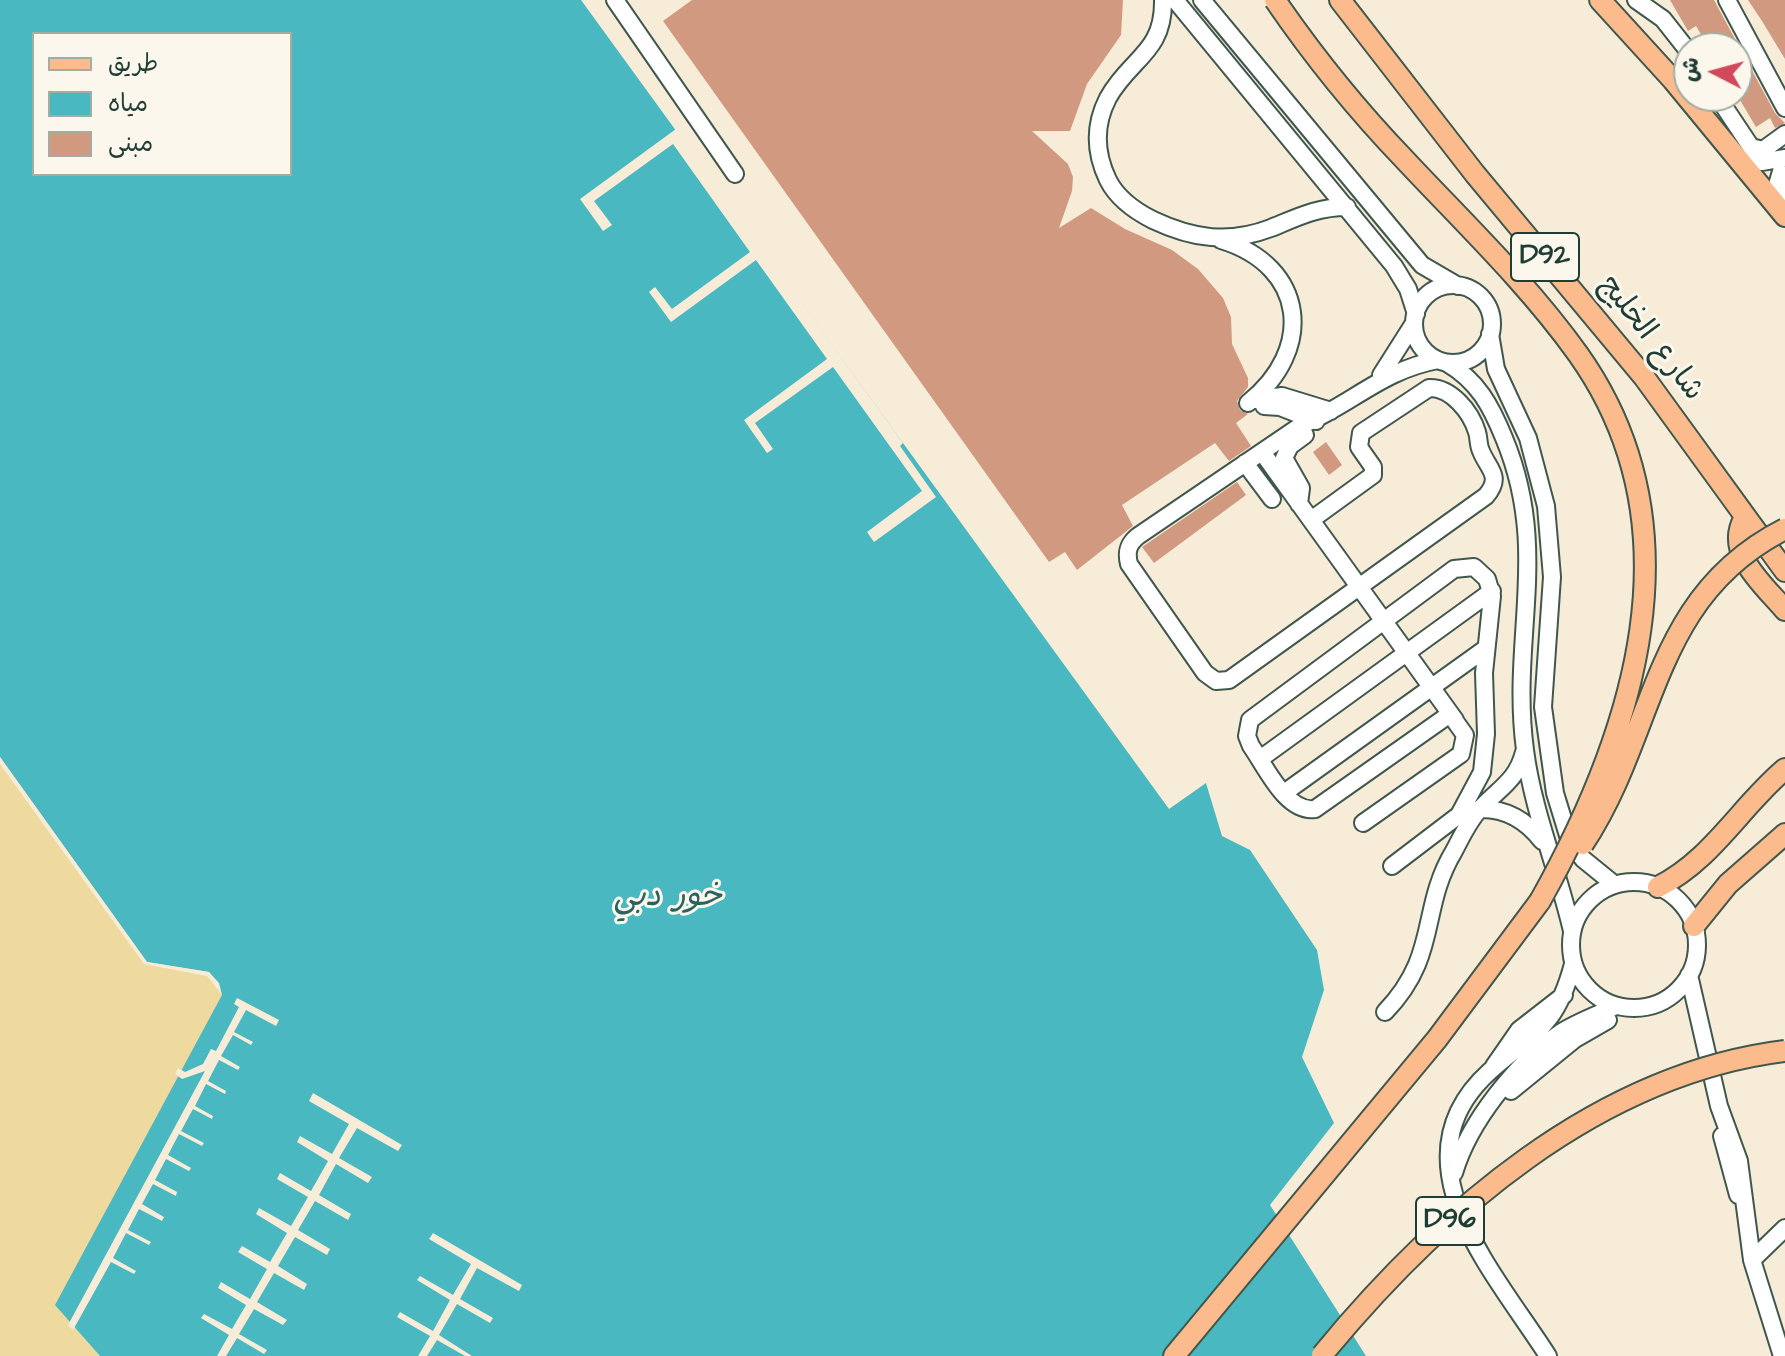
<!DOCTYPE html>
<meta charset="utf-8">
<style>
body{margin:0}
#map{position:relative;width:1785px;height:1356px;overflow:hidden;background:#f6ecd8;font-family:"Architects Daughter","Playpen Sans Arabic",sans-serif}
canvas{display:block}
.legend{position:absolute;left:32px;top:32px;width:260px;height:144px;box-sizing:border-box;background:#fbf7ec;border:2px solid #a3ada2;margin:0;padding:10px 14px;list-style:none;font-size:24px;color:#1f3d34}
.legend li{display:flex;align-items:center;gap:16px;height:40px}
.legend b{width:40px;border:2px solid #a3ada2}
.north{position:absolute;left:1673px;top:32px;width:80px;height:80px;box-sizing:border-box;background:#fbf7ec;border:2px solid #a3ada2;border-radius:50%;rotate:276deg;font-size:22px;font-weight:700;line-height:32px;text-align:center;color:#1f3d34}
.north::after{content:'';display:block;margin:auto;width:28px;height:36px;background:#d1495b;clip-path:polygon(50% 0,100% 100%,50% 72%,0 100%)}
</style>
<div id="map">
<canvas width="1785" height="1356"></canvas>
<ul class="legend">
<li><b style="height:10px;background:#fbbb8d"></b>طريق</li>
<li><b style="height:22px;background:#49b8c0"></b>مياه</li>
<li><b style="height:22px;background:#d19a80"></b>مبنى</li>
</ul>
<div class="north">ش</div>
</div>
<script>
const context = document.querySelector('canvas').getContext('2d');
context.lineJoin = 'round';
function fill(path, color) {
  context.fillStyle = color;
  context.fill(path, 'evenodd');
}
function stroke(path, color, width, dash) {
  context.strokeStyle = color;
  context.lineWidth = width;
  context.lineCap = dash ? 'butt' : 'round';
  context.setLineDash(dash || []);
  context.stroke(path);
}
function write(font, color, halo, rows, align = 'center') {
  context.font = font + ' "Architects Daughter","Playpen Sans Arabic",sans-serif';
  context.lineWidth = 6;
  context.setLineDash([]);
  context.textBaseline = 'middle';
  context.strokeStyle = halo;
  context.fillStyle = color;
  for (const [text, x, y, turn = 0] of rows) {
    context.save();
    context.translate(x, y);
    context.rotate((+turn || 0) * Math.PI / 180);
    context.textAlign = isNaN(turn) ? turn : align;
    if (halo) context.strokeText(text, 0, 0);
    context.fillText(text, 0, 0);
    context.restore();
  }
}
fill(new Path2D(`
 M0,757L209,972L222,995L70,1322L100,1356H0Z`), '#eeda9e');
fill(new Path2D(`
 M0,0H581L1169,809L1206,783L1222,836L1250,850L1317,950L1324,990L1302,1057L1334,1123L1270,1205L1366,1356H100L55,1305L222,995L209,972L147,962L0,757ZM34,34H290V174H34Z`), '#49b8c0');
fill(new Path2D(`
 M676,129L898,436L903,443L900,446L936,497L874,542L867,532L922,491L833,367L755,423L773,449L767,453L744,420L827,359L756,260L671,322L649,292L655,287L672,309L750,252L673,144L594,201L612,225L603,231L580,199Z
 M0,757L147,962L209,972L219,983L222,995L207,976L144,964L0,764Z
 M237,998L279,1020L276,1026L246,1010L234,1032L253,1042L251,1045L233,1035L221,1056L240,1067L238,1070L219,1060L208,1081L226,1091L225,1094L206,1084L195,1106L213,1116L212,1119L193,1109L181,1131L204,1143L202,1146L179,1134L168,1155L191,1168L189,1171L166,1159L155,1180L177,1192L176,1196L153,1184L142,1204L164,1217L162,1221L139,1209L128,1230L151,1242L149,1245L126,1233L113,1258L136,1271L134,1274L111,1262L73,1330L68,1325L205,1071L182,1079L175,1074L178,1068L185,1072L203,1064L211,1049L216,1051L239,1007L234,1004Z
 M313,1093L402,1145L398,1151L357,1128L339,1158L372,1177L368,1183L336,1164L319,1195L351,1214L348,1220L315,1201L298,1230L330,1249L327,1255L295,1237L278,1266L307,1284L304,1290L274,1273L257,1302L287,1320L283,1325L254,1309L239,1334L267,1350L264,1354L237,1338L226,1356H217L229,1335L201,1318L204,1314L232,1329L246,1305L218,1288L221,1282L250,1299L267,1269L238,1252L242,1246L270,1262L287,1233L256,1214L259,1208L291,1226L308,1197L277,1179L280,1173L311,1191L328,1161L297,1142L300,1136L332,1154L349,1124L309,1101Z
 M433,1233L522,1285L519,1291L477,1268L460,1299L493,1318L490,1323L457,1304L439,1335L472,1356H465L437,1340L427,1356H418L430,1336L397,1317L400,1312L433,1331L450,1300L417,1280L420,1276L453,1295L471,1264L429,1239Z`), '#f6ecd8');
fill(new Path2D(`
 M692,0H1123L1121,35L1087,84L1070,131H1032L1068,164L1073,177L1072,191L1059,228L1091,208L1125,229L1172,250L1198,269L1223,298L1231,317L1232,344L1248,378V387L1237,401L1240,410L1248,414L1236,423L1251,446L1229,461L1215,443L1122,505L1133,526L1077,570L1065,552L1049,562L663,21Z
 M1670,0H1714L1775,113L1785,123L1775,128L1770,118L1756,127L1737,95V48H1709L1696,26L1688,31Z
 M1748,0H1785V59L1762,21Z
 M1326,442L1342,465L1329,475L1313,452Z
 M1237,482L1246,495L1154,563L1142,547Z`), '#d19a80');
const minor = new Path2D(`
 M615,0L735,174
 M1163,0C1164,53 1130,58 1108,98C1094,125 1095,153 1108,180C1117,198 1135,211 1153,220C1193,239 1229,244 1271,228C1298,217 1317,207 1347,207
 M1175,0L1394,266L1408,289L1416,314
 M1202,0L1422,265L1458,286
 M1636,0L1663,19L1689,52
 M1727,0L1785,108
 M1717,96L1751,147L1763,150L1785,134
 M1740,159L1762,162L1785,158
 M1778,207L1777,185L1785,158
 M1221,240C1307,266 1315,350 1248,403
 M1414 324a39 39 0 1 1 78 0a39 39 0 1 1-78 0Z
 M1490,334L1496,369L1528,438L1546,506L1552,577L1543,707L1555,793L1570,842L1583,859L1615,885
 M1447,363C1478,381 1491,406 1504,438C1551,551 1510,638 1525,750C1533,812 1558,870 1572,931
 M1381,375L1414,323
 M1255,400L1282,396L1331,411
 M1264,406L1280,407L1316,421
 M1262,452L1455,720
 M1245,463L1272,499
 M1299,504L1301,488L1284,458L1290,446L1305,435
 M1311,520L1373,475V467L1359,447L1361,433L1429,388C1451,387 1471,412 1477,432C1479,438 1478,445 1481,451C1488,469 1503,476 1486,496L1229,680L1216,681L1205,673L1129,564C1126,552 1128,544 1138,536L1300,426C1351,405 1382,370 1438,360
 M1260,759L1492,591
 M1284,793L1485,649
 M1479,809C1506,808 1526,820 1542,841
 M1363,823L1461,754L1465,735L1450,714L1315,809C1286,813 1266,767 1251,746L1247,736L1250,720L1454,569L1474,567L1487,579L1492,596L1484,673L1486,734L1482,772L1459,815L1392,866
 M1571 945a63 63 0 1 1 126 0a63 63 0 1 1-126 0Z
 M1689,975L1719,1106L1739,1161L1752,1260L1782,1356
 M1385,1012C1440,955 1419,909 1454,851C1461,838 1469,820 1480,809C1498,789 1517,781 1524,752
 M1494,1066L1519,1030L1564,995
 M1511,1091L1575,1039L1608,1020
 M1722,1136L1738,1195
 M1454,1173C1469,1122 1516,1063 1560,1033C1577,1022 1597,1015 1616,1006
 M1752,1260L1785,1228
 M1548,1356C1496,1274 1390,1161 1490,1071C1535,1031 1556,1028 1573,964`);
const major = new Path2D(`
 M1340,0L1475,174L1644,377L1785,571
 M1600,0L1673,80L1785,216
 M1744,519C1725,554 1764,585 1785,610
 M1658,887C1712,860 1740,807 1785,769
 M1694,926L1728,884L1785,834
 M1174,1356L1437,1039L1540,901`);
stroke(minor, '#3f574d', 20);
stroke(major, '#3f574d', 24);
stroke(minor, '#fff', 16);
stroke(major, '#fbbb8d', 20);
const majorBridge = new Path2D(`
 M1275,0C1314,57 1357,110 1405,160C1464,223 1528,284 1578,354C1701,527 1634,733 1540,901
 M1583,844C1658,731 1649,598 1785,529
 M1322,1355C1438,1214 1597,1074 1785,1051`);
stroke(majorBridge, '#3f574d', 24, []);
stroke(majorBridge, '#fbbb8d', 20);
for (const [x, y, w] of [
 [1545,257,68],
 [1450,1221,68]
]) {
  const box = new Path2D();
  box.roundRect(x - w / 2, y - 24, w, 48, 6);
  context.fillStyle = '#fbf7ec';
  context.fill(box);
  stroke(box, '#1f3d34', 2);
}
write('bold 28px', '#1f3d34', null, [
 ["D92",1545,257],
 ["D96",1450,1221]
]);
write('30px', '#1f3d34', '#fbf7ec', [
 ["شارع الخليج",1650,339,52]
]);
write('italic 32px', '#2c625e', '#fbf7ec', [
 ["خور دبي",668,898]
]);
</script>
